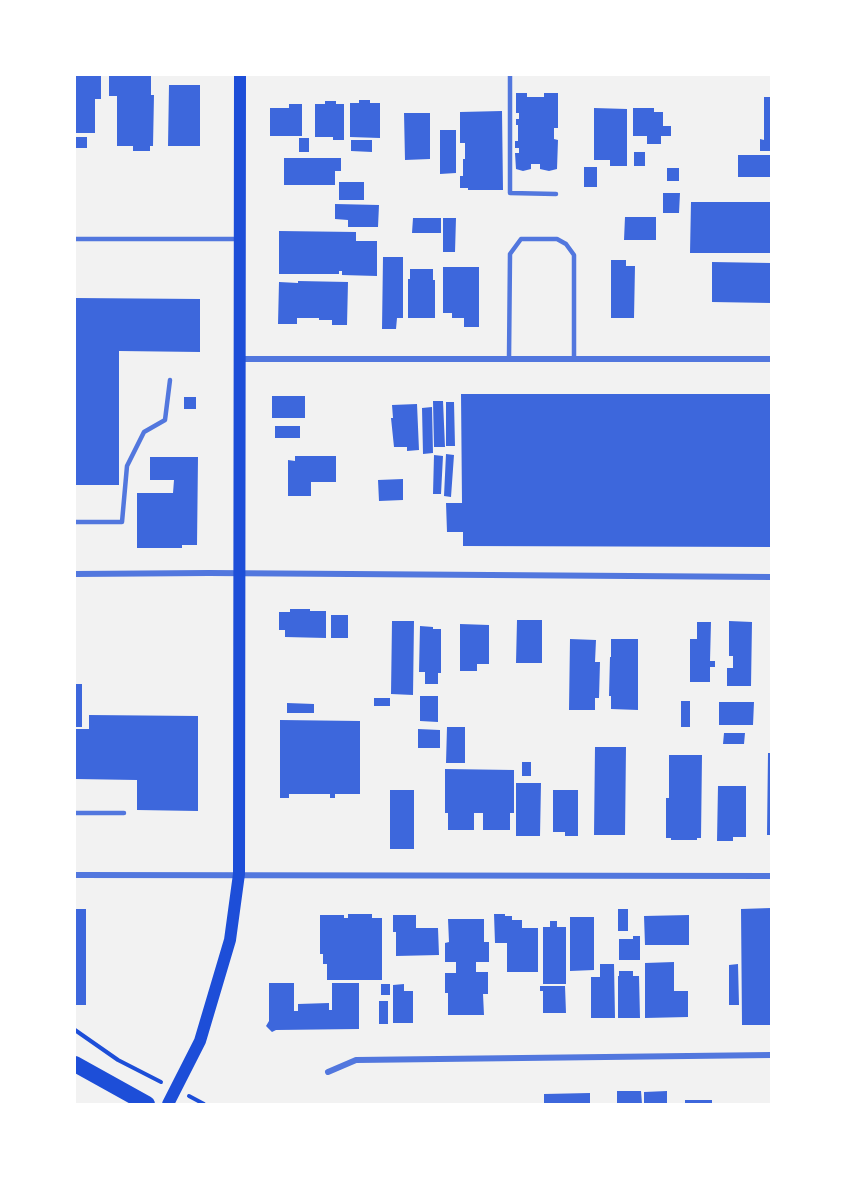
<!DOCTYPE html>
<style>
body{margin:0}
#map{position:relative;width:846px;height:1179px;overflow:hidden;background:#f2f2f2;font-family:"Fira Sans Condensed",sans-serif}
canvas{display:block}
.frame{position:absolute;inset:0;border:76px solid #fff;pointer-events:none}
</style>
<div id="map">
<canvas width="846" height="1179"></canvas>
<div class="frame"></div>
</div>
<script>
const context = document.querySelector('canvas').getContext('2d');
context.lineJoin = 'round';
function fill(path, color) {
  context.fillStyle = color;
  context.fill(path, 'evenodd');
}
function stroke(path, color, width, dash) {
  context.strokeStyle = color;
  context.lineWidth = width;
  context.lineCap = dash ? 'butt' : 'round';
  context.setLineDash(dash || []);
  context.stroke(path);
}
fill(new Path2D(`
 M75,75H101V99H95V133H75Z
 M109,75L151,76V95H154L153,146H150V151H133V146H117V96H109Z
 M169,85H200V146H168Z
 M516,93H527V97H544V93H558V128H554V139L558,140L557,169L549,171L540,169V164H531V169L523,171L516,169L515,153H519V148H515V141H518V125H516V119H519V113H516Z
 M764,97H771V151H760V139L764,140Z
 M359,100H370V103H380V138L350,137V103H359Z
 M325,101H336V104H344V140H333V137H315V104H325Z
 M289,104H302V136H270V108H289Z
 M594,108L627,109V166H610V160H594Z
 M633,108H654V112H663V126H671V136H661V144H647V136H633Z
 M502,111L503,190H468V188H460V176H463V159H465V143H460V112Z
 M404,113H430V159L405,160Z
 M440,130H456V173L440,174Z
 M75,137H87V148H75Z
 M299,138H309V152H299Z
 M351,140H372V152L351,151Z
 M634,152H645V166H634Z
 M738,155H771V177H738Z
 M284,158H341V171H335V185H284Z
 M584,167H597V187H584Z
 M667,168H679V181H667Z
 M339,182H364V200H339Z
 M663,193H680L679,213H663Z
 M691,202H771V253H690Z
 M335,204L379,205L378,227H348V220L335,219Z
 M625,217H656V240H624Z
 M413,218H441V233H412Z
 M443,218H456L455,252H443Z
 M279,231L356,232V241H377V276L342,275V271H339V274H279Z
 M383,257H403V318H397L396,329H382Z
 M611,260H626V266H635L634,318H611Z
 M712,262L771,263V303L712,302Z
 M443,267H479V327H464V318H452V313H443Z
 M410,269H433V280H435V318H408V279H410Z
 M298,281L348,282L347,325H332V320H319V318H297V324H278L279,282L298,283Z
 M75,298L200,299V352L119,351V485H75Z
 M461,394H771V547L463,546V532H447L446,503H462Z
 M272,396H305V418H272Z
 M184,397H196V409H184Z
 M433,401H443L445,447H434Z
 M446,402H454L455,446H446Z
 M417,404L419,450L407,451V447H394L391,418H393L392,405Z
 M432,407L433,453L423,454L422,408Z
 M275,426H300V438H275Z
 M446,454L454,455L451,497L444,496Z
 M434,455L443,456L441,494H433Z
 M295,456H336V482H311V496H288V460L295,461Z
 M150,457H198L197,545H182V548H137V493H173L174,480H150Z
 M403,479V500L379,501L378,480Z
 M290,609H310V611H326V638L285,637V630H279V612H290Z
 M331,615H348V638H331Z
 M517,620H542V663H516Z
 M392,621H414L413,695L391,694Z
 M729,621L752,622L751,686H727V668H733V656H729Z
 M697,622H711L710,661H715V667H710V682H690V639H697Z
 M460,624L489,625V664H477V671H460Z
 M420,626L433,627V629H441V673H438V684H425V672H419Z
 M570,639L596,640L595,662H600L599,698H595V710H569Z
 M611,639H638V710L611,709V696H609L610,657H611Z
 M75,684H82V727H75Z
 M420,696H438V722L420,721Z
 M374,698H390V706H374Z
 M681,701H690V727H681Z
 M719,702H754L753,725H719Z
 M287,703L314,704V713H287Z
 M89,715L198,716V811L137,810V780L75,779V729H89Z
 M280,720L360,721V794H335V798H330V794H289V798H280Z
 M447,727H465V763H446Z
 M418,729L440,730V748H418Z
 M724,733H745L744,744H723Z
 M595,747H626L625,835H594Z
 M768,753H771V835H767Z
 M669,755H702L701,838H697V840H671V838H666V798H669Z
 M522,762H531V776H522Z
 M445,769L514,770V813H510V830H483V813H474V830H448V813H445Z
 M516,783H541L540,836H516Z
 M718,786H746V837H733V841H717Z
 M390,790H414V849H390Z
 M553,790H578V836H565V832H553Z
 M771,908V1025H742L741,909Z
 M75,909H86V1005H75Z
 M618,909H628V931H618Z
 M348,914H372V918H382V980H327V964H323V954H320V915H344V918H348Z
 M494,914H505V916H512V920H522V928H538V972H507V943H495Z
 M393,915H416V928H438L439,955L396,956V932H393Z
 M689,915V945H645L644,916Z
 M570,917H594V970L570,971Z
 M448,919H484V942H489V962H476V972H488V994H483L484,1015H448V993H445V973H456V962H445V943L449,942Z
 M550,921H557V927H566V984H543V927H550Z
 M633,936H640V960H619V939H633Z
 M674,962V991H688V1017L645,1018V963Z
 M600,964H614L615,1018H591V977H600Z
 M738,964L739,1005H729V965Z
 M619,971H633V976H639L640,1018H618V976H619Z
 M269,983H294V1011H298V1004L329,1003V1010H332V983H359V1029L276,1030L272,1032L266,1026L269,1021Z
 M381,984H390V995H381Z
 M404,984V991H413V1023H393V985Z
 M540,986H565L566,1013H543V991H540Z
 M379,1001H388V1024H379Z
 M617,1091H641L642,1104H617Z
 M667,1091V1104H644V1092Z
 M590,1093V1104H544V1094Z
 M685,1100H712V1104H685Z`), '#3d67dc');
stroke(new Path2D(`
 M75,1030L118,1060L161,1082
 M189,1096L204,1104`), '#1d4ed8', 4);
stroke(new Path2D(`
 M510,75V193L556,194
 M75,239H239
 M509,359L510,254L521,239H557L566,244L574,255V359
 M75,522H122L127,466L144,432L165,420L170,380
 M75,813H124`), '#5277de', 4.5);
stroke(new Path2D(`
 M240,359H771
 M75,574L209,573L771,577
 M75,875L771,876
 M328,1072L356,1060L771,1055`), '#5277de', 6);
stroke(new Path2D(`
 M168,1104L200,1041L230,940L239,874L240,75`), '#1d4ed8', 12);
stroke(new Path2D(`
 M75,1064L147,1104`), '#1d4ed8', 16);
</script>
